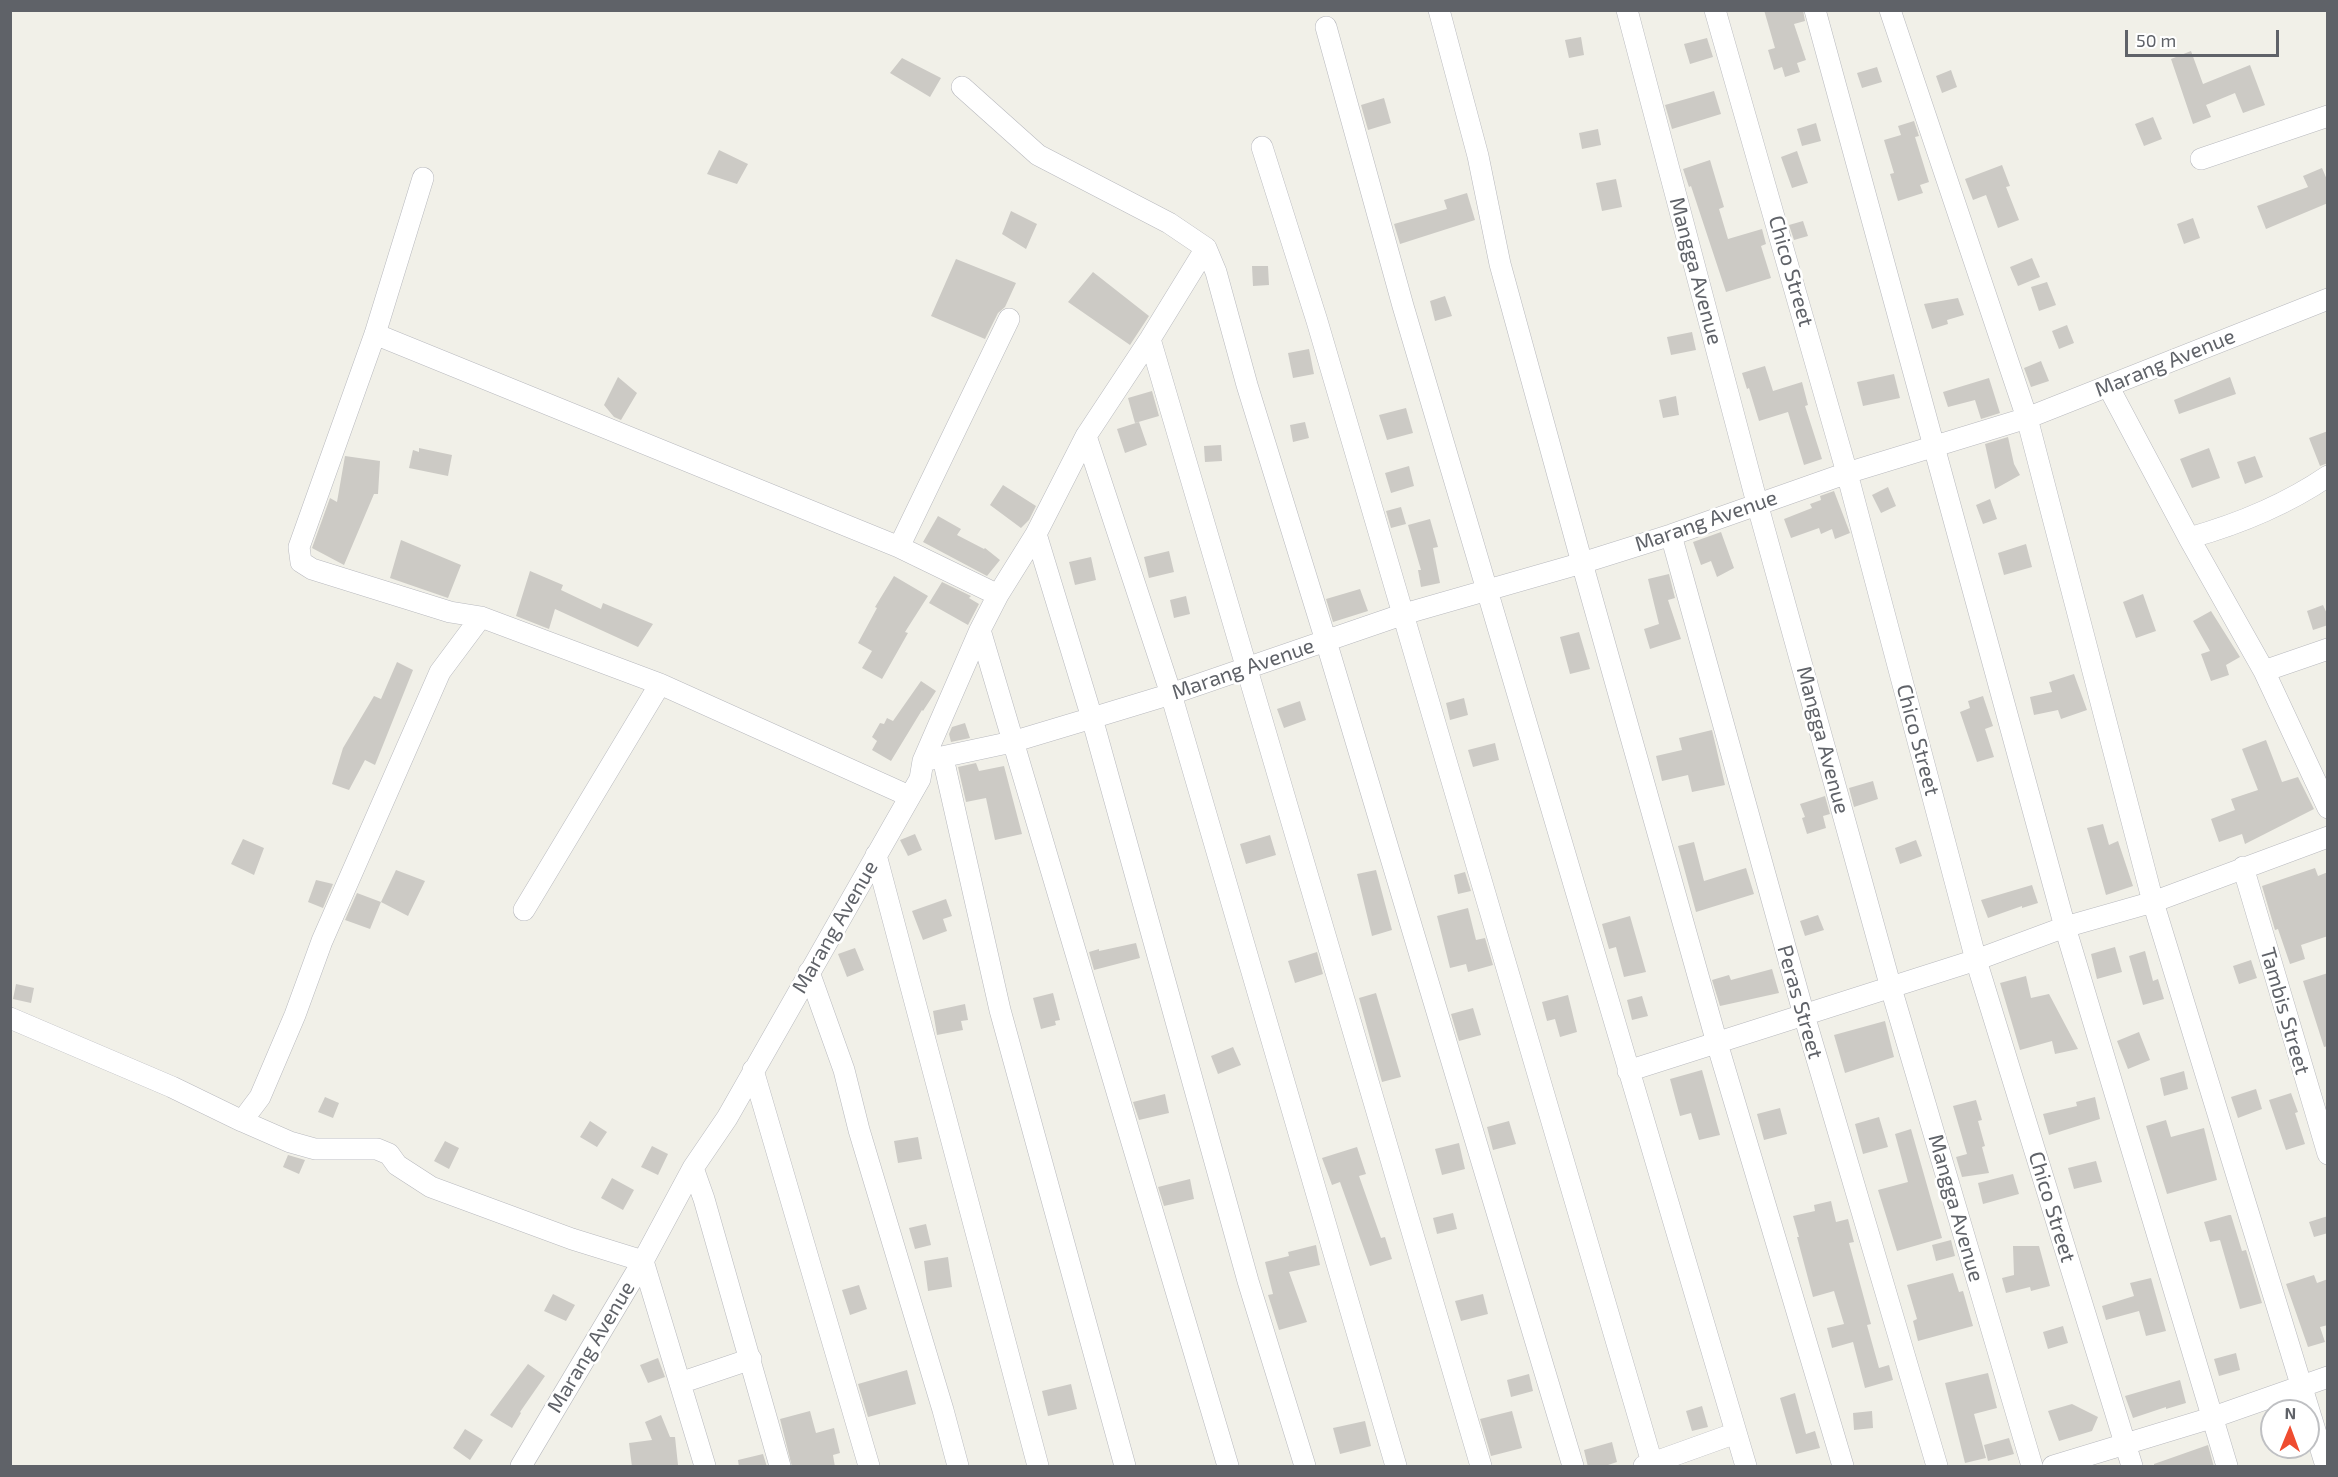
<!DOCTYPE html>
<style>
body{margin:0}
#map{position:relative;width:2338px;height:1477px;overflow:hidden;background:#f1f0e8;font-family:"Exo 2",sans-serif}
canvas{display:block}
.frame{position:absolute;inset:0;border:12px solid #5f6268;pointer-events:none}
.north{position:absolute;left:2260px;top:1399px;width:60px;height:60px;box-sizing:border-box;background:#fff;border:2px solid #bfc0c3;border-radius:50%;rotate:1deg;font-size:16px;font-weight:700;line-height:24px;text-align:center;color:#5f6268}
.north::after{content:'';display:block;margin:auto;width:21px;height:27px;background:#ef4c30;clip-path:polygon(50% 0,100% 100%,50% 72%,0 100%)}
.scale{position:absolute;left:2125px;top:30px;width:154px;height:27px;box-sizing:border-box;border:3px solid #5f6268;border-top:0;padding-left:8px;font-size:18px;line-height:21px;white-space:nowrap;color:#5f6268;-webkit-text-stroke:4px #fff;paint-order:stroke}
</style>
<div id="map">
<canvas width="2338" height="1477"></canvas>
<div class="frame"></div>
<div class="north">N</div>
<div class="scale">50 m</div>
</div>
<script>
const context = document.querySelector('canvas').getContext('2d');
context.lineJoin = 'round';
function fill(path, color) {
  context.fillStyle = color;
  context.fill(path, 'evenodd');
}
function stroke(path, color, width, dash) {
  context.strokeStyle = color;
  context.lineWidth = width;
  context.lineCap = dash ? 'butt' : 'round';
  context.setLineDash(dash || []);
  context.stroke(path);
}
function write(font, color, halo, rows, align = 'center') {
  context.font = font + ' "Exo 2",sans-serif';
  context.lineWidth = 5;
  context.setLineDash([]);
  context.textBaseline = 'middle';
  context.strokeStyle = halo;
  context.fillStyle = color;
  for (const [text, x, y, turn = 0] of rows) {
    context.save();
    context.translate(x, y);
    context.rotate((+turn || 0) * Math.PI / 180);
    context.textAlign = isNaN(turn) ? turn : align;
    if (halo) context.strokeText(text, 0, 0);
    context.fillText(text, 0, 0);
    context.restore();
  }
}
fill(new Path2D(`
 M1764,10H1803L1805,21L1794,24L1806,60L1797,63L1800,72L1785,77L1782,67L1774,70L1768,50L1775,48Z
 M1581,37L1584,55L1569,58L1565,40Z
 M1707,38L1713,57L1690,64L1684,44Z
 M2191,51L2203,84L2250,65L2265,105L2243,113L2235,93L2206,105L2211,117L2193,124L2171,59Z
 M902,58L941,78L930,97L890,73Z
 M1877,67L1882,82L1862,88L1857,73Z
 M1951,70L1957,87L1942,93L1936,76Z
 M1714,91L1721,114L1672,129L1665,105Z
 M1384,98L1391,123L1368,130L1361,105Z
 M2153,117L2162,139L2144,146L2135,124Z
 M1914,121L1919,136L1915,137L1929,182L1920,185L1923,193L1898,201L1890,174L1894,173L1884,140L1901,135L1898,126Z
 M1816,123L1821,141L1802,146L1797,129Z
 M1598,129L1601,145L1582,149L1579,133Z
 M719,150L748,164L737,184L707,174Z
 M1797,151L1808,183L1792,188L1781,157Z
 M1710,160L1724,207L1719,209L1728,239L1762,229L1766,244L1761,246L1771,278L1726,292L1691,186L1689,187L1683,169Z
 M2002,165L2010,186L2006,187L2019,220L1998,228L1986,195L1973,200L1965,179Z
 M2322,168L2328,182V203L2266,229L2257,206L2308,187L2303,176Z
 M1616,179L1622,207L1602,211L1596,183Z
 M1467,193L1475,220L1400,244L1394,224L1447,209L1444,200Z
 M1011,211L1037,224L1026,249L1002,234Z
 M2193,218L2200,238L2184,244L2177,224Z
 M1803,221L1808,236L1794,240L1789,225Z
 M2032,258L2040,277L2018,286L2010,267Z
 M956,259L1016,283L1005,307L998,313L985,339L931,316Z
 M1252,266H1268L1269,285L1253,286Z
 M1093,272L1149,316L1130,345L1068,302Z
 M2047,282L2056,305L2039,311L2031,287Z
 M1445,296L1452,316L1435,321L1430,301Z
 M1958,298L1964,315L1947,320L1948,324L1932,329L1924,304Z
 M2067,325L2074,343L2059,349L2052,331Z
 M1692,332L1696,350L1671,355L1667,337Z
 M1309,349L1314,374L1293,378L1288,353Z
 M2041,361L2049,381L2031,387L2024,368Z
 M1765,366L1773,391L1802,382L1808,405L1805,406L1822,459L1804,465L1788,412L1759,421L1749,388L1747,389L1742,373Z
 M1894,374L1900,398L1863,406L1857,382Z
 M618,377L637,393L621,420L614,417L604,405Z
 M2230,377L2236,394L2179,414L2174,400Z
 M1989,378L2000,413L1981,419L1975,400L1948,407L1943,392Z
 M1152,391L1159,416L1135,423L1128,398Z
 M1676,396L1679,415L1663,418L1659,400Z
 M1406,408L1413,433L1387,440L1379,415Z
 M1139,422L1147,445L1125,453L1117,429Z
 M1305,422L1309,438L1293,442L1290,425Z
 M2328,431V463L2320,466L2309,438Z
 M2008,437L2014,464L2020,475L1995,489L1985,444Z
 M1221,445L1222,461L1205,462L1204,446Z
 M419,448L452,455L448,476L409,468L413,450L419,452Z
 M2209,448L2220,478L2192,488L2180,459Z
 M345,456L380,461L378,494H374L344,565L312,548L330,498L337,502Z
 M2255,456L2263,477L2245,484L2237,462Z
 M1409,466L1414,486L1391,493L1385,473Z
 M1003,485L1036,506L1029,520L1021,528L990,505Z
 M1888,487L1896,506L1881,513L1872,495Z
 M1834,491L1850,533L1835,539L1832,529L1821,534L1819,528L1791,538L1784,519L1812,508L1810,504L1821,500L1820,496Z
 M1990,499L1997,519L1983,524L1976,505Z
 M1401,507L1406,524L1391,528L1386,511Z
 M938,516L961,529L957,535L984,549L985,548L1000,560L987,576L923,542Z
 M1430,519L1438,547L1433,548L1440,583L1421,587L1418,570H1421L1408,525Z
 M1721,532L1734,568L1717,577L1711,561L1701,565L1693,542Z
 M401,540L461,565L448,598L390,578Z
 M2026,544L2032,567L2004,575L1998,553Z
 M1169,551L1174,572L1149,578L1144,557Z
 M1091,557L1096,580L1075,585L1069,562Z
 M530,571L563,585L561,590L601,609L603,603L653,624L638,647L555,609L549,629L516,616Z
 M1669,574L1675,598L1668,600L1681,639L1650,649L1644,629L1659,624L1648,579Z
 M894,576L928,596L905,632L908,633L882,679L862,668L872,651L858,643L877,608L875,607Z
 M942,582L971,596L969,598L979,604L968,625L929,603Z
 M1360,589L1368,611L1333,622L1326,599Z
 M2143,594L2156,631L2136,638L2123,602Z
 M1186,596L1190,614L1174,618L1170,600Z
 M2323,605L2328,616V625L2313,630L2307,611Z
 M2211,611L2240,657L2226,665L2229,675L2211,681L2201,654L2210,651L2193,621Z
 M1579,632L1590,669L1570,674L1560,637Z
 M397,662L413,670L375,765L365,760L349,790L332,784L343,748L374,696L381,699Z
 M2074,674L2087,710L2061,719L2058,710L2034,715L2030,697L2052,692L2049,682Z
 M921,681L936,691L923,711L922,710L891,761L872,750L877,741L872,737L880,723L884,724L887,718L893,721Z
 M1983,696L1993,726L1985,729L1994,757L1977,762L1960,712L1970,708L1968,701Z
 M1464,698L1468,715L1450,720L1446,703Z
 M1300,701L1306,720L1284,728L1277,709Z
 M965,723L970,738L951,742L949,734L952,727Z
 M1712,730L1725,785L1692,792L1688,775L1662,781L1656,756L1682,750L1679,738Z
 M2266,740L2282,782L2298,777L2314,809L2245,844L2242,834L2219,842L2211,819L2235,810L2231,799L2258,790L2242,749Z
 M1495,743L1499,760L1473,767L1468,750Z
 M976,763L979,771L1004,766L1022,834L995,840L986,798L966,802L958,767Z
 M1873,781L1878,799L1854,807L1849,788Z
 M1825,796L1830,814L1823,816L1826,828L1807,834L1802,818L1805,817L1800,804Z
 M2103,824L2109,845L2118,841L2133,886L2106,895L2087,828Z
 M915,834L922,850L908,856L900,840Z
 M1270,835L1276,855L1246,864L1240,844Z
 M243,839L264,848L254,875L231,864Z
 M1916,840L1922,856L1900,864L1895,848Z
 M1694,842L1704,881L1746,868L1754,894L1696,912L1678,846Z
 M2315,868L2318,876L2328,872V936L2301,945L2305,959L2290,964L2278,929L2275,930L2262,886Z
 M396,870L425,881L408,916L381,902Z
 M1376,870L1392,930L1372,936L1357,874Z
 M1465,872L1471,891L1458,894L1454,875Z
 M316,880L333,884L323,908L308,902Z
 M2032,885L2038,903L2022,908V906L1988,918L1981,900Z
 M357,893L381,902L370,929L345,920Z
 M946,899L952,916L943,919L947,931L923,940L912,911Z
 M1468,908L1476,940L1485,938L1493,965L1468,972L1466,964L1450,968L1437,916Z
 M1818,915L1824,930L1805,936L1800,921Z
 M1630,916L1646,972L1624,977L1616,947L1609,949L1602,924Z
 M1136,943L1140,958L1094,970L1089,952L1099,949V951Z
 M2115,947L2122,972L2097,979L2091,954Z
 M855,948L864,970L847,977L838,954Z
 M2145,951L2153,981L2158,979L2164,999L2143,1005L2129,956Z
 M1317,952L1323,974L1295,983L1288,961Z
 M2251,960L2257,978L2239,984L2233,966Z
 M1772,969L1779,993L1720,1006L1712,980L1729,975L1731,980Z
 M2328,973V1046L2324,1047L2303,981Z
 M2026,976L2031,998L2049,994L2078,1049L2055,1054L2052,1041L2020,1050L2000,983Z
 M16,984L34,988L31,1003L13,999Z
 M1053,993L1060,1020L1055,1021L1056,1025L1041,1029L1033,998Z
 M1376,993L1401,1077L1382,1082L1359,998Z
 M1568,995L1577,1032L1560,1037L1555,1019L1547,1021L1542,1002Z
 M1642,996L1648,1016L1632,1020L1627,1000Z
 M965,1004L968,1020L961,1021L963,1030L937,1035L933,1011Z
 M1473,1008L1481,1035L1459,1041L1451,1014Z
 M1885,1021L1894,1057L1845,1073L1834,1035Z
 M2139,1032L2150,1060L2128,1069L2117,1041Z
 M1233,1047L1241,1065L1218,1074L1211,1056Z
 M1702,1070L1720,1135L1699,1140L1691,1113L1680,1116L1670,1079Z
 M2184,1071L2188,1089L2164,1096L2160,1078Z
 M2256,1089L2262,1109L2238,1118L2231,1097Z
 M2291,1093L2298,1112L2295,1113L2305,1144L2286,1150L2269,1100Z
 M1165,1094L1169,1113L1139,1120L1133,1102Z
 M325,1097L339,1103L333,1118L318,1112Z
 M2095,1097L2100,1119L2049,1135L2043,1114L2077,1106L2076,1102Z
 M1976,1100L1982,1120L1978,1121L1985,1146L1982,1147L1989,1173L1962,1177L1956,1157L1967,1154L1953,1106Z
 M1780,1108L1787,1134L1764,1140L1757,1114Z
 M1879,1117L1888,1147L1863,1154L1855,1124Z
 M2166,1120L2171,1137L2204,1128L2217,1180L2167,1194L2146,1126Z
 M590,1121L607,1132L597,1147L580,1137Z
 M1509,1121L1516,1144L1493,1150L1487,1127Z
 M1911,1129L1942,1238L1897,1251L1878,1190L1908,1182L1895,1134Z
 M918,1137L922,1159L898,1163L894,1141Z
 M445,1141L459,1148L449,1169L434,1161Z
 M1459,1143L1465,1169L1442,1175L1435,1149Z
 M652,1146L668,1154L658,1175L641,1167Z
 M1357,1147L1366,1174L1359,1176L1381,1238L1385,1237L1392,1259L1370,1266L1340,1182L1332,1185L1322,1158Z
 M288,1155L305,1160L299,1174L283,1167Z
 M2096,1161L2102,1182L2074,1189L2068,1168Z
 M2013,1174L2019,1194L1983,1204L1978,1183Z
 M612,1178L634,1190L623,1210L601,1198Z
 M1190,1179L1194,1199L1164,1206L1158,1187Z
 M1831,1201L1836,1222L1848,1219L1854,1242L1849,1243L1871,1324L1867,1325L1879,1368L1889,1365L1893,1380L1865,1388L1853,1342L1832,1348L1827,1328L1844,1324L1834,1291L1813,1297L1797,1237H1799L1793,1216L1815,1211L1814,1205Z
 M1453,1213L1457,1229L1437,1234L1433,1218Z
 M2229,1215H2231L2242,1251L2246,1250L2262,1303L2240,1309L2220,1240L2210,1242L2204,1222Z
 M2328,1216V1233L2314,1237L2309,1222Z
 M926,1224L931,1245L915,1249L909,1228Z
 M1951,1240L1955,1256L1936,1261L1932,1245Z
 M1316,1245L1320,1265L1289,1272L1307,1322L1279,1330L1268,1295L1273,1294L1265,1262L1289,1256L1288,1252Z
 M2013,1246H2039L2050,1286L2031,1291L2030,1287L2006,1293L2002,1278L2014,1275Z
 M948,1257L952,1287L928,1291L924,1261Z
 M1953,1273L1959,1292L1963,1291L1973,1326L1918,1341L1913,1321L1917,1319L1907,1285Z
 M2314,1275L2317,1283L2328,1279V1325L2320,1327L2325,1342L2308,1347L2286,1284Z
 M2151,1278L2166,1331L2146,1336L2139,1311L2106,1320L2102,1306L2134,1296L2130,1283Z
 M859,1285L867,1309L850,1315L842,1290Z
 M553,1294L575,1305L566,1321L544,1311Z
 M1483,1294L1488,1314L1461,1321L1455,1301Z
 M2063,1326L2068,1343L2048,1349L2043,1332Z
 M2236,1353L2240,1370L2219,1376L2214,1359Z
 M658,1358L665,1377L648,1383L640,1365Z
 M528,1364L545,1376L520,1412L521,1413L512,1428L490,1415Z
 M907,1370L916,1404L868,1417L858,1384Z
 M1988,1373L1997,1408L1974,1414L1986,1458L1965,1463L1945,1383Z
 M1529,1374L1533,1391L1511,1397L1507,1380Z
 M2180,1380L2186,1403L2166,1409V1407L2133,1418L2125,1396Z
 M1071,1384L1077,1409L1048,1416L1042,1391Z
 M1795,1393L1806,1434L1815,1431L1820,1448L1796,1454L1780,1398Z
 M2072,1404L2098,1417L2092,1431L2059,1441L2048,1411Z
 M1702,1406L1708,1427L1692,1431L1686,1411Z
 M810,1411L816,1433L834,1428L840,1453L833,1455L835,1467H792L780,1419Z
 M1512,1411L1522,1448L1491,1456L1480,1419Z
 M1872,1411L1873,1428L1854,1430L1853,1413Z
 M661,1415L670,1437H675L678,1465L632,1467L629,1443L652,1440L645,1422Z
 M1365,1421L1371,1446L1340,1454L1333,1428Z
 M465,1429L483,1440L470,1460L453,1448Z
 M2009,1438L2014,1454L1988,1461L1984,1445Z
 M1612,1442L1617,1462L1602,1467H1588L1584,1450Z
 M2208,1445L2214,1467H2154V1464Z
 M763,1454L767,1467H739L738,1460Z`), '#cccac5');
const minor = new Path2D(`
 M1439,10L1478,156L1500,264L1582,563L1717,1043L1843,1466
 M1627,10L1757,503L1891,988L2032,1466
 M1715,10L1847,473L1976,960L2132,1466
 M1815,10L2065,927L2227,1466
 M1890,10L2027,418L2153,902L2326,1466
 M1326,27L1403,306L1746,1466
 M962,87L1038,155L1169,223L1206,248L1216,272L1247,385L1326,641L1573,1466
 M1262,147L1317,321L1653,1466
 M2201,159L2328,116
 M423,178L375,334L299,547L301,562L312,569L450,612L481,617L660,684L909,796
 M375,334L899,547
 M1150,339L1481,1466
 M2108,386L2189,538L2264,671L2328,808
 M1086,436L1171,694L1396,1466
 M1036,534L1092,718L1248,1281L1305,1466
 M1671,535L1804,1015L1937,1466
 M2189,538C2239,524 2284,506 2328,476
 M998,595L899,547L1009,319
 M980,630L1228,1466
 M2264,671L2328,649
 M943,758L1000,1010L1125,1466
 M923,761L980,630L998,595L1036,534L1086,436L1150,339L1206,248
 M876,855L1038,1466
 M2243,867L2328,1154
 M524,910L660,684
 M809,972L844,1070L859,1130L943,1410L958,1466
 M10,1018L172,1087L242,1121L260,1097L295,1015L322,941L440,672L481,617
 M753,1070L869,1466
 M1628,1071L1976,960L2065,927L2153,902L2328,837
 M242,1121L290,1142L315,1149H377L389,1154L397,1165L431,1187L572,1239L643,1261L705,1466
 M693,1168L704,1199L780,1466
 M680,1383L751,1359
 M521,1466L643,1261L693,1168L727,1118L920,779L923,761L1012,742L1092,718L1171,694L1404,614L1582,563L1671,535L1847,473L2027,418L2328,299
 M1644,1466L1736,1433
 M2053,1466L2211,1418L2328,1377`);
stroke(minor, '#b8b9be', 22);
stroke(minor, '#fff', 21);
write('21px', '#5f6268', '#fff', [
 ["Mangga Avenue",1696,271,75],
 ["Chico Street",1791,271,74],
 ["Marang Avenue",2165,363,-22],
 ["Marang Avenue",1706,521,-19],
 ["Marang Avenue",1243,669,-19],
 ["Mangga Avenue",1823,740,75],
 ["Chico Street",1918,740,75],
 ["Marang Avenue",835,927,-60],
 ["Peras Street",1800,1002,74],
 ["Tambis Street",2285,1011,74],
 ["Chico Street",2052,1207,73],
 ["Mangga Avenue",1956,1208,74],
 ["Marang Avenue",591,1347,-59]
]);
</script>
